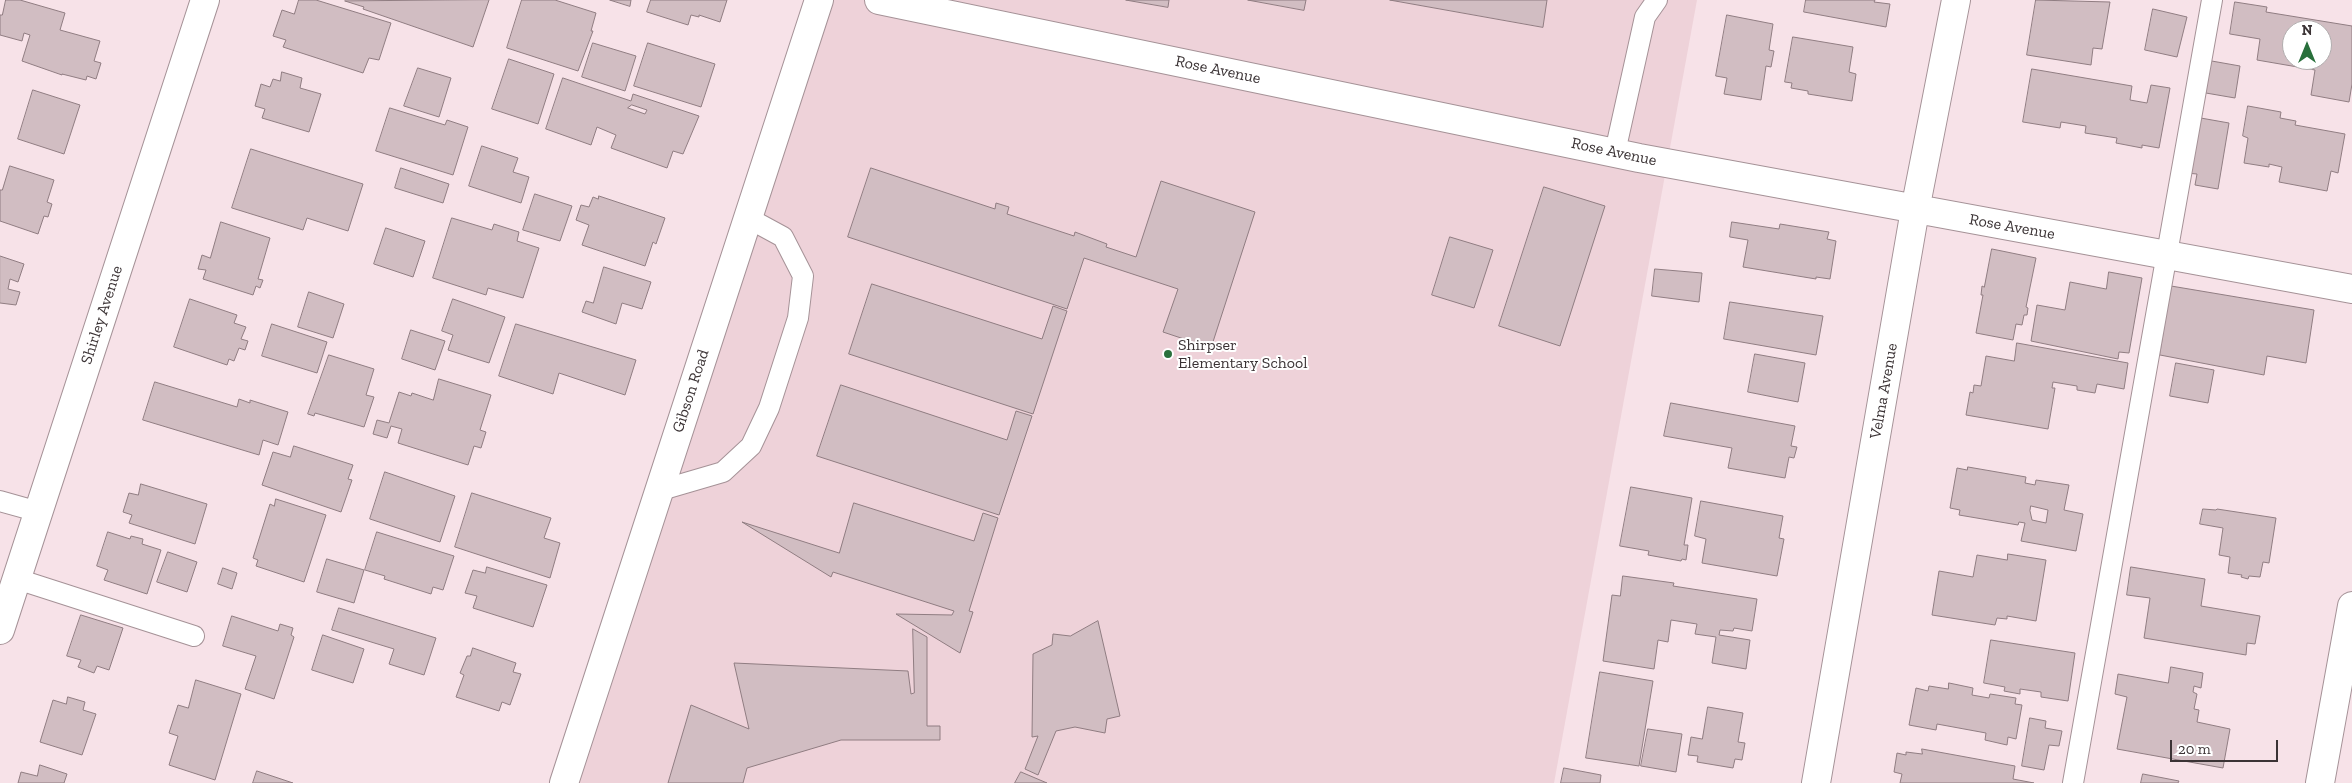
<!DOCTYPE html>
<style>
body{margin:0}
#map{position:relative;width:2352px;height:783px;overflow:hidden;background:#f7e2e8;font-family:"Zilla Slab",serif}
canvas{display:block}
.north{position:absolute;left:2282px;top:20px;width:50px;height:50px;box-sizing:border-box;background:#fff;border:1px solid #b1adae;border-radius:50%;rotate:0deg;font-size:14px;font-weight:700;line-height:20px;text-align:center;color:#3b3335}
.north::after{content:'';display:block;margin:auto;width:18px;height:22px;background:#29703c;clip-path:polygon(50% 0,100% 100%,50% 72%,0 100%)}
.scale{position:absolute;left:2170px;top:740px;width:108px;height:22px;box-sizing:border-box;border:2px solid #3b3335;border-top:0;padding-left:6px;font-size:15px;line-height:18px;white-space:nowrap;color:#3b3335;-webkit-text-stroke:4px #fff;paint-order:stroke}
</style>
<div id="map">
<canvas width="2352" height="783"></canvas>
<div class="north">N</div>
<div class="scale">20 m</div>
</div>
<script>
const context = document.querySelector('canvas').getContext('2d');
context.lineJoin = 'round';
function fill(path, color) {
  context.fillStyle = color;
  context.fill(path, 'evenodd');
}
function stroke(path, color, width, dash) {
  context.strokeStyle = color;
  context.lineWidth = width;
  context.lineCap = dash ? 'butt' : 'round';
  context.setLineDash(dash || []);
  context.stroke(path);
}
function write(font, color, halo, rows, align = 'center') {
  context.font = font + ' "Zilla Slab",serif';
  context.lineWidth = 4;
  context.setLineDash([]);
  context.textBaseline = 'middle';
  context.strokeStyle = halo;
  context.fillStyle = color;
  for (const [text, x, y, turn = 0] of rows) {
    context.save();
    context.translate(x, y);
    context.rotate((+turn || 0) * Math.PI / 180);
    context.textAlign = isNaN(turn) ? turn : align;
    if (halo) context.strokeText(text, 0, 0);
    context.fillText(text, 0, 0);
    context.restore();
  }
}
fill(new Path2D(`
 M819,0H1697L1554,783H564Z`), '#eed2d9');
const building = new Path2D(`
 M6,0H20L65,13L60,30L100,41L94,61L101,63L96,79L87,76L86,80L62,74V75L22,61L30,35L24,33L22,41L0,35V15H2Z
 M299,0H316L391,23L379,60L369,58L363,73L283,47L286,40L273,36L282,10L294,14Z
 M489,0L473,47L363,9L364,7L345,1Z
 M522,0H555L596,13L591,31H593L578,71L507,48Z
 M610,0H631L630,6Z
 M651,0H727L720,22L699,15V17L691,15L688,25L647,12Z
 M1126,0H1169L1168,7Z
 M1248,0H1306L1304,10Z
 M1390,0H1547L1543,27Z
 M1806,0H1875L1874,2L1890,4L1886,27L1804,12Z
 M2036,0L2110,2L2102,49L2093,48L2091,65L2027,55Z
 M2235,2L2267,7L2266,12L2352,26V84L2349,102L2311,95L2315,70L2257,60L2260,39L2230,34ZM2292,30H2322V60H2292Z
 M2153,9L2187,17L2177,57L2145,50Z
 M1727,15L1773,24L1769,50L1774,51L1771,67L1766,66L1761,100L1724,94L1727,78L1716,76Z
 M1793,37L1853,47L1849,72L1856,74L1852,101L1808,94V91L1791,88L1792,83L1785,82Z
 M593,43L636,56L625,91L582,77Z
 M648,43L715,64L701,107L634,86Z
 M509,59L554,74L538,124L492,109Z
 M2206,60L2240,66L2235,98L2200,92Z
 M418,68L451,78L439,117L404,106Z
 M2032,69L2132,86L2130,100L2147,103L2151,85L2170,88L2159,148L2142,145V148L2116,143L2117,138L2085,133L2086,126L2061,122L2060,128L2023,122Z
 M282,72L302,78L300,88L321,94L309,132L262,118L265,109L255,106L261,84L270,87L273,79L280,81Z
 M563,78L631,101L633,94L699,116L683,154L673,151L667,168L611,148L616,135L597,127L591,145L546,129ZM632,105L647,110L645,114L628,108Z
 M33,90L80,105L64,154L18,139Z
 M2248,106L2281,112L2280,118L2296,121L2295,125L2345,134L2338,173L2331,171L2327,191L2279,182L2282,167L2269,164V167L2244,163L2248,138L2243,136Z
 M390,108L445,125L447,120L468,127L453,175L376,151Z
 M2195,117L2229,123L2218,189L2195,185L2197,174L2186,173Z
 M482,146L518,158L513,172L529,177L521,203L469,186Z
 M251,149L363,184L348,231L307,218L303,230L232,208Z
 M10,166L54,180L47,202L52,204L48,217L44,216L38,234L0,221V190H2Z
 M401,168L449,184L443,203L395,188Z
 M871,168L995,209L996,203L1009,207L1007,214L1074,236L1075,232L1107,244L1106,247L1136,257L1161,181L1255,212L1211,348L1163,332L1178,289L1084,258L1067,309L848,237Z
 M1544,187L1605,206L1560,346L1499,326Z
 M535,194L572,206L560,241L523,230Z
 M599,196L665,218L656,244L653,242L645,266L582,245L589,225L576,220L581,205L589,207L593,197L598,199Z
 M452,218L492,230L494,224L519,232L517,241L539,248L523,298L488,288L486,295L433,278Z
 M221,222L270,238L258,279L263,280L260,288L256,286L253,295L203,279L206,270L198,269L202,255L210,258Z
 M1732,222L1779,229L1780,224L1829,232L1827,239L1836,241L1830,279L1816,277V279L1743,267L1748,240L1730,237Z
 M386,228L425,241L413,277L374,264Z
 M1450,237L1493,250L1474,308L1432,295Z
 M1992,249L2036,258L2026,307L2028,308L2027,315H2024L2022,325L2016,324L2013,340L1976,333L1983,295H1981L1982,286L1984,287Z
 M0,256L24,264L18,282L10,279L8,289L20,292L16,305L0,303Z
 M604,267L651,282L642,309L622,303L616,324L582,312L586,301L593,303Z
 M1655,269L1702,273L1699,302L1652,296Z
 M2109,272L2142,278L2129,353L2119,352L2118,359L2031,341L2037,305L2065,310L2070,282L2106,289Z
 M872,284L1042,339L1053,306L1067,311L1033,414L849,354Z
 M2171,286L2314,310L2306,363L2267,356L2264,375L2160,355Z
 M309,292L344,304L333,338L298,327Z
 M190,299L237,315L234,323L246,327L241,339L248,341L245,350L239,348L234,361L229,359L227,365L174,347Z
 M453,299L505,317L489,363L448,350L453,335L442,331Z
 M1730,302L1823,316L1816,355L1724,339Z
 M272,324L327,342L317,373L262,356Z
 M516,324L636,360L625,395L559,373L553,394L499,376Z
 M411,330L445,341L435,370L402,359Z
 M2017,343L2128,363L2124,389L2097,384L2095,393L2077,390V386L2053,382L2052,388H2055L2048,429L1966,415L1970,392L1973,393L1974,385L1981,386L1986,356L2014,361Z
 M1755,354L1805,363L1798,402L1748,392Z
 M329,355L374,369L366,395L374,397L364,427L315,413L314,416L308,414Z
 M2176,363L2214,370L2208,403L2170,396Z
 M439,379L491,395L480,430L486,432L481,448L474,446L468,465L398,443L402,429L391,426L387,438L373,434L377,420L389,423L399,392L411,396L412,393L433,400Z
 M155,382L237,407L239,399L250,403V400L288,412L278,445L263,440L259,455L143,420Z
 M841,385L1007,440L1016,411L1032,416L999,515L817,456Z
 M1671,403L1795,426L1791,446L1797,447L1794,458L1789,457L1785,478L1728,468L1732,448L1664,436Z
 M294,446L353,465L348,479L352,480L341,512L262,485L273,452L290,457Z
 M1968,467L2026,477L2025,483L2035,485L2036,480L2069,485L2064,510L2083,514L2076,551L2021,541L2025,523L2019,522L2018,525L1959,515L1960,510L1950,508L1957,468L1967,470ZM2031,506L2048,510L2046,523L2032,520L2030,511Z
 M385,472L455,496L440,542L370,519Z
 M141,484L207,504L195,544L129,523L132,515L123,512L129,493L138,495Z
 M1631,487L1692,498L1684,545H1688L1686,560L1682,559L1681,561L1648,555L1649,551L1620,546Z
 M472,493L551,518L544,538L560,543L550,578L455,547Z
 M276,499L326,515L304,582L256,566L258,560L253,558L270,504L274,506Z
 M1701,501L1783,516L1779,538L1784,539L1777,576L1702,563L1706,539L1695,536Z
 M854,503L974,541L983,513L998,518L969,611L973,612L960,653L896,614L952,615L954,611L833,572L831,577L742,522L839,553Z
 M2203,509L2216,510L2217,509L2276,518L2269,563L2263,562L2260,577L2249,576L2248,579L2241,577L2242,575L2228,573L2230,557L2219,555L2223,528L2200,524Z
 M108,532L130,539L131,536L143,539L142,544L161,550L147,594L104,580L108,570L97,566Z
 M377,532L454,556L443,590L433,587L431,594L384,579L385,576L365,570Z
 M168,552L197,562L187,592L157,582Z
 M2008,554L2046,560L2036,621L2007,616V619L1997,618L1995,625L1932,615L1939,571L1973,577L1977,555L2007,560Z
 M327,559L364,570L354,603L317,592Z
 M487,567L547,585L533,627L473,608L477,596L465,593L473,570L485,573Z
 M2131,567L2205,579L2201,606L2260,616L2255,644L2247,643L2246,655L2144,638L2150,598L2127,595Z
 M223,568L237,573L232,589L218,584Z
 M1623,576L1674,583L1673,586L1757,599L1752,631L1734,628L1733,631L1720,630L1719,635L1750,640L1746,669L1712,663L1716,637L1695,634L1697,624L1671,620L1668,642L1658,640L1654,669L1603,661L1612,595L1620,596Z
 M339,608L436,638L424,675L389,664L394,649L332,630Z
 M81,615L123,628L109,670L97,666L94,673L78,667L81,660L67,656Z
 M232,616L278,631L280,624L293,628L291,635L294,637L274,699L245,689L256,656L223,646Z
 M1098,621L1120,716L1107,719L1105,733L1075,727L1056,731L1038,775L1025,769L1038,736L1032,737L1033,654L1052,645L1053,634L1070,636Z
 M913,629L927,637V726H940V740H841L747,768L743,783H668L691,705L749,729L734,663L908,671L911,694L914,693Z
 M323,635L364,649L353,683L312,670Z
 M1991,640L2075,653L2068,701L2041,697V692L2020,689V694L2004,691L2005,687L1984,683Z
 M473,648L516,663L513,672L521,674L510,705L502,702L499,711L456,697L464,675L460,673L467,656H470Z
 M2171,667L2203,673L2201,688L2194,686L2193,692L2197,694L2194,709L2199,710L2197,722L2230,729L2223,768L2117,749L2127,697L2115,694L2118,674L2168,683Z
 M1600,672L1653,681L1639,766L1586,758Z
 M196,680L241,694L215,780L169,765L178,736L169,733L178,705L188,708Z
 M1949,683L1973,688L1972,695L1989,698L1990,694L2016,698L2015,704L2022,705L2016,739L2008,737L2007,745L1985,740L1986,733L1937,724L1936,730L1909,725L1916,688L1928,691L1929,686L1948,689Z
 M68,697L85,702L83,710L96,714L82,755L40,742L53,700L66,704Z
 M1708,707L1743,713L1738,742L1745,743L1742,760L1735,759L1733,768L1697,762L1698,756L1688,755L1691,737L1702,739Z
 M2030,718L2046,721L2045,728L2062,731L2059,746L2049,745L2044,770L2022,766Z
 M1648,729L1682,734L1676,772L1641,766Z
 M1922,749L2015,766L2013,779L2034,783H1900L1902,774L1894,772L1897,753L1906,755V752L1922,754Z
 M40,765L67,774L64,783H18L21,772L37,776Z
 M1564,768L1601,775L1600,783H1561Z
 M257,771L293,783H253Z
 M1021,772L1047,783H1015Z
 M2143,774L2179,781L2178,783H2141Z`);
fill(building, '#d1bdc2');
stroke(building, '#907d82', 1);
const service = new Path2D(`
 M1615,152L1645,17L1657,0
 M658,491L723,472L751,446L769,408L798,318L803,276L783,237L748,218
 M0,501L39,512
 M17,579L194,636
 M2073,783L2212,0`);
const minor = new Path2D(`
 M879,0L1639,158L2352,289
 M0,630L205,0
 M564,783L819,0
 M1816,783L1915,210L1956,0
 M2320,783L2352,606`);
stroke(service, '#a59297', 22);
stroke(minor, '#a59297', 30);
stroke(service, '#fff', 20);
stroke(minor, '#fff', 28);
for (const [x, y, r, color] of [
 [1168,354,5,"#29703c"]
]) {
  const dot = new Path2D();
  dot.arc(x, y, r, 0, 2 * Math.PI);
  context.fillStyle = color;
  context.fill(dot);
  stroke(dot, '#fff', 2);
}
write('16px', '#3b3335', '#fff', [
 ["Rose Avenue",1218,70,12],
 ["Rose Avenue",1614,152,12],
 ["Rose Avenue",2012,227,10],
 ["Shirley Avenue",102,315,-72],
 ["Gibson Road",691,391,-72],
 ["Velma Avenue",1884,391,-80]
]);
write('16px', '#3b3335', '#fff', [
 ["Shirpser",1178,345],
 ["Elementary School",1178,363]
], 'left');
</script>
